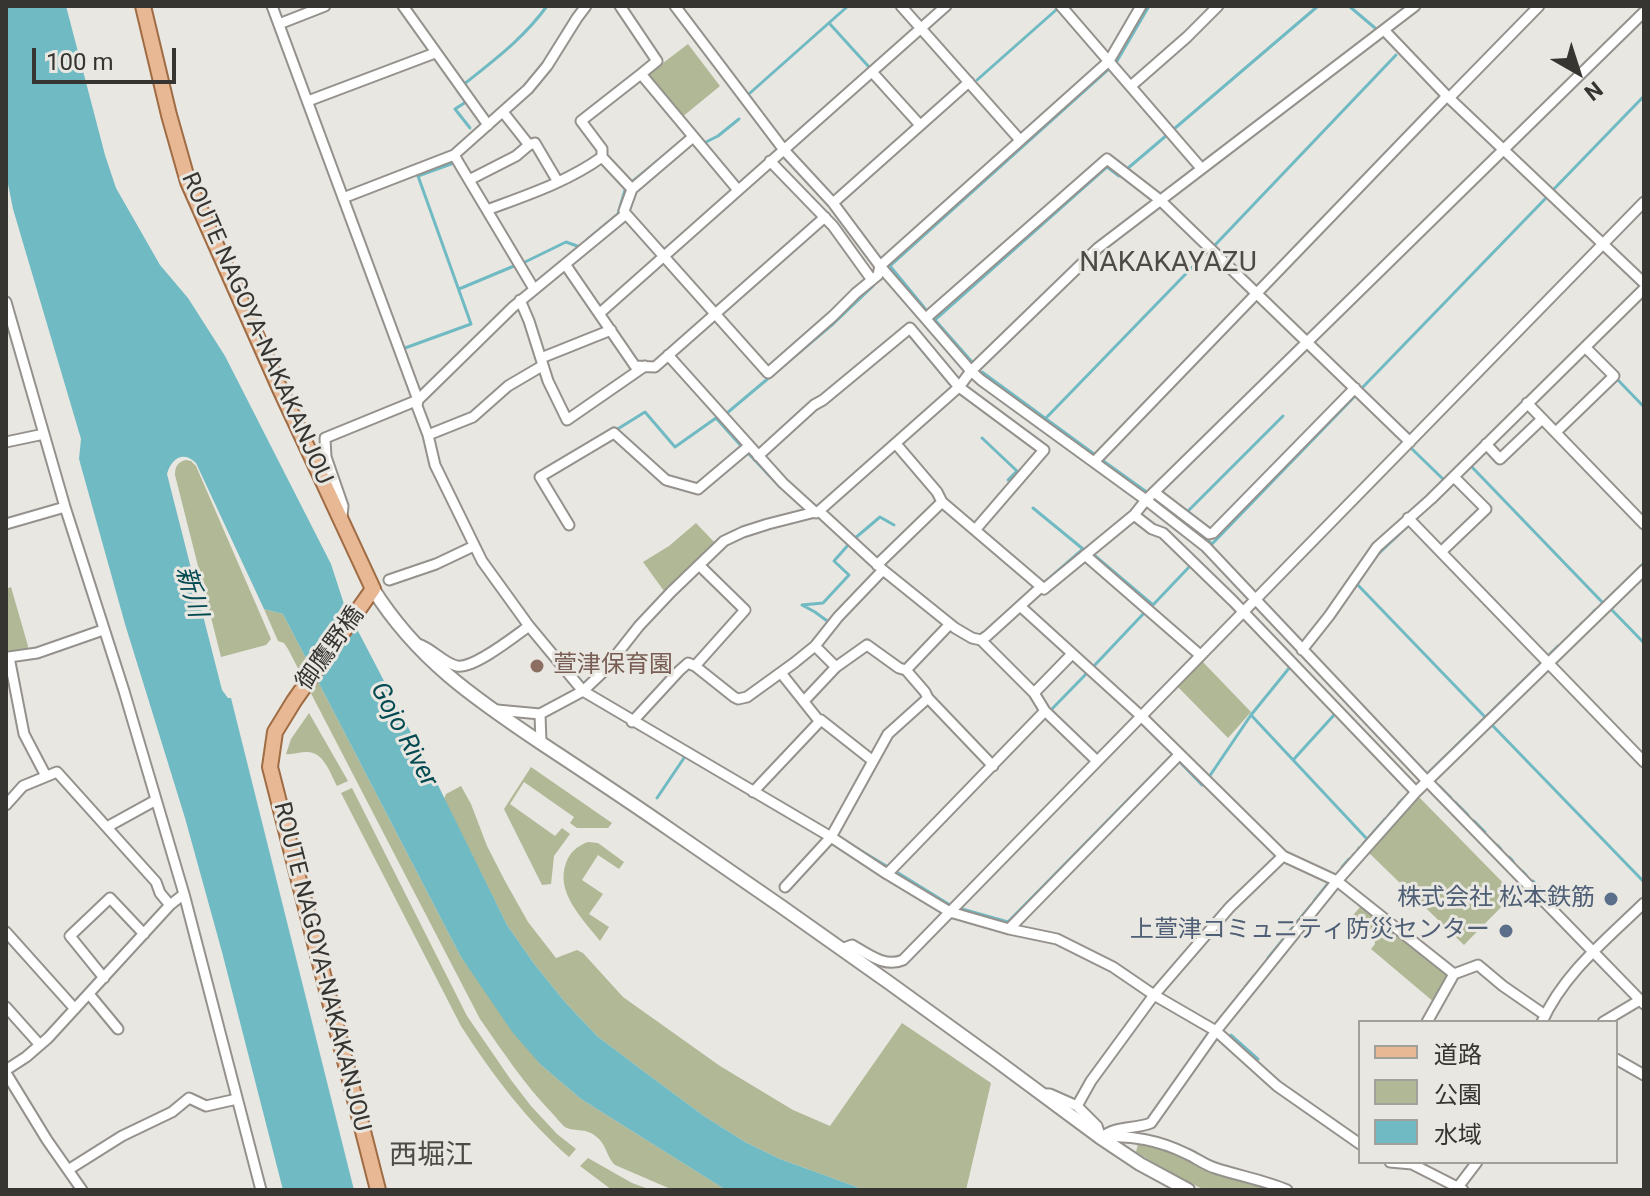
<!DOCTYPE html>
<meta charset="utf-8">
<style>
body{margin:0}
#map{position:relative;width:1650px;height:1196px;overflow:hidden;background:#e9e7e1;font-family:Roboto,"Noto Sans JP",sans-serif}
canvas{display:block}
.frame{position:absolute;inset:0;border:8px solid #363532;pointer-events:none}
.legend{position:absolute;left:1358px;top:1020px;width:260px;height:144px;box-sizing:border-box;background:#e9e7e1;border:2px solid #a1a09b;margin:0;padding:10px 14px;list-style:none;font-size:24px;color:#363532}
.legend li{display:flex;align-items:center;gap:16px;height:40px}
.legend b{width:40px;border:2px solid #a1a09b}
.north{position:absolute;left:1538px;top:32px;width:80px;height:80px;-webkit-text-stroke:6px #e9e7e1;paint-order:stroke;rotate:141deg;font-size:22px;font-weight:700;line-height:32px;text-align:center;color:#363532}
.north::after{content:'';display:block;margin:auto;width:28px;height:36px;background:#363532;clip-path:polygon(50% 0,100% 100%,50% 72%,0 100%)}
.scale{position:absolute;left:32px;top:48px;width:144px;height:36px;box-sizing:border-box;border:4px solid #363532;border-top:0;padding-left:10px;font-size:24px;line-height:28px;white-space:nowrap;color:#363532;-webkit-text-stroke:6px #e9e7e1;paint-order:stroke}
</style>
<div id="map">
<canvas width="1650" height="1196"></canvas>
<div class="frame"></div>
<ul class="legend">
<li><b style="height:10px;background:#e8b895"></b>道路</li>
<li><b style="height:22px;background:#b0b896"></b>公園</li>
<li><b style="height:22px;background:#70bac4"></b>水域</li>
</ul>
<div class="north">N</div>
<div class="scale">100 m</div>
</div>
<script>
const context = document.querySelector('canvas').getContext('2d');
context.lineJoin = 'round';
function fill(path, color) {
  context.fillStyle = color;
  context.fill(path, 'evenodd');
}
function stroke(path, color, width, dash) {
  context.strokeStyle = color;
  context.lineWidth = width;
  context.lineCap = dash ? 'butt' : 'round';
  context.setLineDash(dash || []);
  context.stroke(path);
}
function write(font, color, halo, rows, align = 'center') {
  context.font = font + ' Roboto,"Noto Sans JP",sans-serif';
  context.lineWidth = 6;
  context.setLineDash([]);
  context.textBaseline = 'middle';
  context.strokeStyle = halo;
  context.fillStyle = color;
  for (const [text, x, y, turn = 0] of rows) {
    context.save();
    context.translate(x, y);
    context.rotate((+turn || 0) * Math.PI / 180);
    context.textAlign = isNaN(turn) ? turn : align;
    if (halo) context.strokeText(text, 0, 0);
    context.fillText(text, 0, 0);
    context.restore();
  }
}
fill(new Path2D(`
 M688,44L720,86L681,118L646,76Z
 M186,460L191,461L196,466L271,639L266,645L221,657L175,475C175,466 178,462 186,460Z
 M696,523L715,543L664,591L643,562L669,546Z
 M11,587L28,646L27,652L6,655V589Z
 M264,609L283,614L461,957L541,1065L581,1099L726,1190H673L615,1165C607,1158 607,1147 599,1139C586,1126 576,1133 565,1127C561,1124 556,1117 552,1113C525,1085 503,1052 480,1019L288,649L284,643L278,641Z
 M1202,661L1251,712L1228,738L1177,686Z
 M309,713L348,781L337,786C330,773 324,752 307,752C299,752 293,755 286,754L291,739Z
 M531,767L612,823L608,828H577L570,823L574,817L524,782L510,804L555,836L562,828L570,834L554,856L551,884L542,885L504,809Z
 M461,786L471,804L487,846L505,881L528,922L556,958L577,950L583,953L623,997L720,1066L793,1110L830,1126L902,1023L991,1083L966,1190H865L780,1159L745,1142L704,1116L646,1073L597,1036L565,1002L535,965L507,925L444,799L446,794Z
 M352,788L467,1016L511,1080L531,1106L557,1134L576,1149L569,1157C526,1120 492,1074 461,1026L341,793Z
 M1417,795L1514,894L1464,945L1367,851Z
 M588,842L598,843L624,862L619,869L598,855L582,880L603,894L589,914L609,927L600,941C583,919 555,893 566,863C570,852 577,846 588,842Z
 M1361,906L1450,977L1435,1003L1371,949L1375,944L1374,937L1369,933L1363,934L1348,921Z
 M1138,1144C1168,1148 1193,1166 1221,1175C1239,1181 1258,1184 1276,1190H1205L1179,1178L1136,1152Z
 M588,1158L632,1183L651,1190H612L580,1166Z`), '#b0b896');
fill(new Path2D(`
 M6,6H66L105,155L116,188L160,265L188,298L225,356L331,564L344,604L435,779L507,925L535,965L565,1002L597,1036L646,1073L704,1116L745,1142L780,1159L865,1190H726L581,1099L541,1065L513,1033L461,957L283,614L264,609L196,463C183,450 171,459 167,474L222,690L228,698H231L354,1190H283L222,952L185,818L125,624L79,459L81,439L13,209L6,174Z`), '#70bac4');
stroke(new Path2D(`
 M1349,6L1375,28
 M829,23L869,67
 M1117,61L1149,6
 M977,80L1056,10
 M463,85C494,60 523,39 547,6
 M457,90L466,102L455,109L470,128
 M750,93L848,6
 M1174,129L1318,6
 M703,142L704,143L718,136L739,119
 M1127,169L1167,135
 M633,181L670,151
 M1553,190L1644,96
 M840,203L870,176
 M588,239L618,214L625,190
 M1215,245L1396,55
 M525,262L566,242L580,247
 M459,289L514,266
 M927,311L890,266L1110,68
 M935,320L1107,167L1119,176L1120,175
 M935,320L972,362
 M910,336L950,384
 M405,348L471,324L418,176L451,164
 M982,372L1094,454
 M1617,379L1644,407
 M1362,388L1545,199
 M727,413L833,324L873,286
 M1046,418L1207,252
 M616,430L645,412L675,447L716,418L742,447
 M982,438L1017,471L1008,480
 M1412,449L1444,480
 M748,453L780,487
 M1102,460L1188,371
 M1102,460L1148,493
 M1470,465L1603,603
 M1154,499L1212,544L1356,395L1358,397
 M1033,508L1083,549L1045,582
 M1187,512L1283,416
 M853,538L854,539L880,517L894,525
 M1094,555L1153,605
 M1374,558L1409,525
 M1356,583L1485,717
 M1151,607L1190,566
 M1599,607L1644,563
 M1610,608L1644,643
 M1589,617L1595,610
 M830,623L815,612L802,605L823,603L849,575L834,561L849,544
 M1581,624L1585,621
 M1571,634L1578,627
 M1564,641L1566,639
 M1548,656L1558,646
 M1093,667L1145,612
 M1051,710L1086,674
 M1251,715L1367,839
 M1492,725L1644,882
 M1294,759L1334,715
 M1179,761L1202,785
 M1428,773L1542,662
 M1209,777L1251,715L1290,667
 M1439,786L1451,798
 M657,798L684,758
 M1455,802L1468,815
 M1398,804L1403,799
 M1389,815L1392,811
 M1474,821L1485,832
 M843,840L888,867
 M1363,844L1385,819
 M1497,845L1501,849
 M1358,850L1359,848
 M1353,855L1354,854
 M1509,857L1513,861
 M815,861L832,843
 M1342,867L1349,859
 M895,871L950,905
 M1522,871L1526,875
 M1533,881L1539,888
 M1314,901L1330,881
 M962,909L1008,922L1172,755
 M1268,958L1311,905
 M1257,973L1266,962
 M1245,987L1254,976
 M1215,1025L1243,990
 M1231,1035L1258,1059
 M1184,1069L1209,1032`), '#70bac4', 3);
const street = new Path2D(`
 M272,6L418,400L417,406L428,435L435,465L482,561L529,626L583,691L831,837L887,874L950,912L1009,929L1057,939L1113,967L1154,995L1216,1031L1277,1086L1360,1144
 M403,6L488,125
 M620,6L657,61L641,74L738,190
 M675,6L784,150L833,203L880,266L971,371L981,380L1146,500L1206,547L1427,781L1644,1004
 M901,6L1020,140
 M1061,6L1201,168
 M279,24L325,6
 M1384,30L1447,96L1644,283
 M872,72L920,125
 M1131,86L1187,37L1218,6
 M1449,98L1539,6
 M308,101L435,53
 M503,112L529,145L535,143L558,182
 M454,155L534,289
 M770,161L833,226L872,280
 M469,180L516,156L529,145
 M632,189L602,157V149L581,121L641,74
 M343,198L454,155L528,89L547,66L577,18L586,6
 M833,203L969,82
 M487,210C527,195 567,182 602,157
 M626,214L624,211L632,189L693,137
 M565,264L635,366L655,367L825,217
 M520,300L529,321L548,381L567,420L645,366
 M6,302L65,507L124,691L184,894L261,1190
 M600,313L946,6
 M926,318L1107,159L1160,200L1410,442
 M668,355L783,483L816,513
 M541,358L611,330
 M1527,403L1644,524
 M1556,432L1614,376L1585,347
 M428,435L473,417L508,386L542,366
 M6,442L44,434
 M896,444L937,492L942,502L1044,589L1134,515L1146,500L1644,12
 M1486,444L1500,459L1542,419
 M758,456L814,405L823,400L910,328L959,387L1044,450L975,530
 M1094,462L1447,96
 M1154,492L1209,534L1213,533L1355,388
 M819,511L883,570L955,628L972,638L981,640L987,636L1041,587
 M1134,515L1152,529L1163,533L1233,601L1416,792
 M342,516L343,506L326,457L325,438L418,400L513,307L626,214L768,373L833,316L856,293L878,275L880,266L1109,61L1141,6
 M1408,518L1644,762
 M6,524L65,507
 M569,525L540,477L614,433L666,480L698,489L749,446
 M1441,552L1486,509L1454,477
 M1085,555L1200,655
 M877,565L942,502
 M389,580L436,564L474,546
 M1020,606L1141,716L1283,856L1337,881L1454,974L1478,965L1503,986L1545,1015
 M981,640L1034,693
 M418,644C432,648 443,663 457,666C474,669 515,636 529,626
 M815,646L836,667L867,645L899,668L906,670L950,624
 M1302,650L1329,616L1377,547L1431,499L1644,289
 M695,666L745,610L699,565
 M906,670L925,692L928,698
 M781,673L820,722
 M804,701L836,667
 M497,710L540,714L583,691L602,673L639,626L671,592L724,541L743,532L768,524L819,511L959,387L971,371L1098,248L1415,6
 M1045,711L1034,693L1072,654
 M540,714L541,743
 M632,722L679,671L688,663L695,666L734,697L738,699L747,697L794,663L815,646L838,617L883,570
 M46,776L24,734L9,657L37,653L103,630
 M753,792L821,720L873,761
 M6,805L23,786L57,772L156,882L160,893L170,905
 M107,827L156,800
 M887,874L1045,711L1097,761
 M785,887L831,837L888,734L928,698L993,766
 M1009,929L1179,755
 M6,932L75,1009
 M841,949L852,945C868,954 885,968 903,960L1644,202
 M104,978L70,936L110,898L144,934
 M89,994L118,1029
 M6,1007L40,1045
 M1427,1022L1454,974
 M1542,1022C1564,973 1606,940 1644,903
 M1603,1022L1640,1000
 M1616,1059L1644,1075
 M6,1070L26,1057L48,1038L170,905L184,894
 M6,1073L47,1140L82,1190
 M1044,1094H1050L1077,1106L1091,1081L1154,995L1230,907L1283,856
 M1077,1106L1097,1126L1101,1138
 M1101,1138C1116,1125 1132,1130 1151,1123L1216,1031L1337,881L1416,792L1644,570
 M1101,1138C1130,1134 1161,1141 1187,1154C1196,1158 1205,1165 1215,1168C1239,1176 1264,1180 1287,1190
 M1390,1162L1412,1164L1463,1190
 M68,1170L122,1136L172,1112L189,1098L206,1106L237,1099
 M1458,1187L1477,1162`);
const secondary = new Path2D(`
 M373,589C417,659 474,698 541,743C585,772 629,801 672,831C817,930 961,1033 1101,1138L1140,1164L1188,1190`);
const primary = new Path2D(`
 M143,6L169,115L188,182L280,389L373,589L294,701L275,732L270,767L378,1190`);
stroke(street, '#95928d', 13);
stroke(secondary, '#95928d', 16);
stroke(primary, '#9f6c44', 18);
stroke(street, '#fff', 9);
stroke(secondary, '#fff', 12);
stroke(primary, '#e8b895', 14);
for (const [x, y, r, color] of [
 [537,666,8,"#8d6e63"],
 [1611,899,8,"#5c6f8a"],
 [1506,931,8,"#5c6f8a"]
]) {
  const dot = new Path2D();
  dot.arc(x, y, r, 0, 2 * Math.PI);
  context.fillStyle = color;
  context.fill(dot);
  stroke(dot, '#e9e7e1', 3);
}
write('24px', '#363532', '#e9e7e1', [
 ["ROUTE NAGOYA-NAKAKANJOU",256,329,66],
 ["御鷹野橋",331,649,-54],
 ["ROUTE NAGOYA-NAKAKANJOU",321,967,76]
]);
write('24px', '#785e54', '#e9e7e1', [
 ["萱津保育園",553,666]
], 'left');
write('24px', '#4e5e75', '#e9e7e1', [
 ["株式会社 松本鉄筋",1595,899],
 ["上萱津コミュニティ防災センター",1490,931]
], 'right');
write('italic 26px', '#034a52', '#e9e7e1', [
 ["新川",190,592,74],
 ["Gojo River",403,735,62]
]);
write('28px', '#4d4b47', '#e9e7e1', [
 ["NAKAKAYAZU",1168,264],
 ["西堀江",431,1157]
]);
</script>
